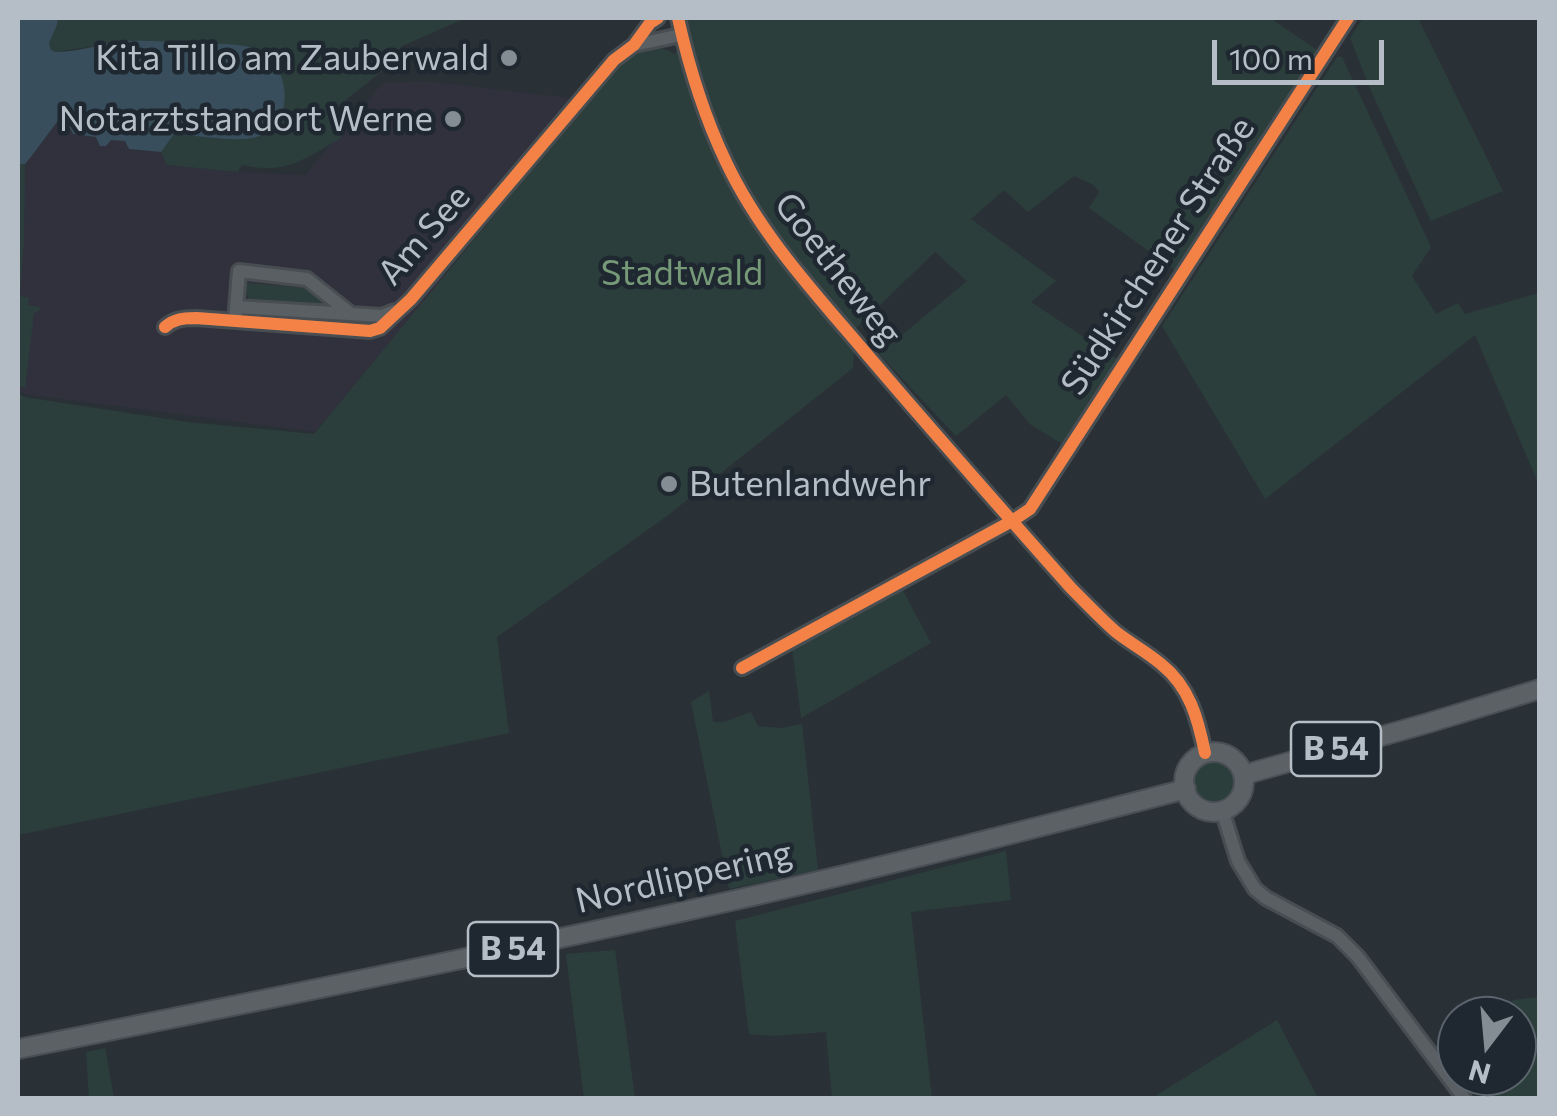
<!DOCTYPE html>
<meta charset="utf-8">
<style>
body{margin:0}
#map{position:relative;width:1557px;height:1116px;overflow:hidden;background:#2a3136;font-family:Commissioner,sans-serif}
canvas{display:block}
.frame{position:absolute;inset:0;border:20px solid #b5bec6;pointer-events:none}
.north{position:absolute;left:1437px;top:996px;width:100px;height:100px;box-sizing:border-box;background:#1f2830;border:2px solid #5b646c;border-radius:50%;rotate:196deg;font-size:28px;font-weight:700;line-height:40px;text-align:center;color:#b5bec6}
.north::after{content:'';display:block;margin:auto;width:35px;height:45px;background:#848d94;clip-path:polygon(50% 0,100% 100%,50% 72%,0 100%)}
.scale{position:absolute;left:1212px;top:40px;width:172px;height:45px;box-sizing:border-box;border:5px solid #b5bec6;border-top:0;padding-left:12px;font-size:30px;line-height:35px;white-space:nowrap;color:#b5bec6;-webkit-text-stroke:8px #1f2830;paint-order:stroke}
</style>
<div id="map">
<canvas width="1557" height="1116"></canvas>
<div class="frame"></div>
<div class="north">N</div>
<div class="scale">100 m</div>
</div>
<script>
const context = document.querySelector('canvas').getContext('2d');
context.lineJoin = 'round';
function fill(path, color) {
  context.fillStyle = color;
  context.fill(path, 'evenodd');
}
function stroke(path, color, width, dash) {
  context.strokeStyle = color;
  context.lineWidth = width;
  context.lineCap = dash ? 'butt' : 'round';
  context.setLineDash(dash || []);
  context.stroke(path);
}
function write(font, color, halo, rows, align = 'center') {
  context.font = font + ' Commissioner,sans-serif';
  context.lineWidth = 9;
  context.setLineDash([]);
  context.textBaseline = 'middle';
  context.strokeStyle = halo;
  context.fillStyle = color;
  for (const [text, x, y, turn = 0] of rows) {
    context.save();
    context.translate(x, y);
    context.rotate((+turn || 0) * Math.PI / 180);
    context.textAlign = isNaN(turn) ? turn : align;
    if (halo) context.strokeText(text, 0, 0);
    context.fillText(text, 0, 0);
    context.restore();
  }
}
fill(new Path2D(`
 M425,81L570,98L423,271L447,275L315,432L24,394L18,390V259L25,164L64,114L73,134L126,141L129,149L161,152L168,165L238,172L305,175L383,83Z`), '#30313c');
fill(new Path2D(`
 M58,18H466L402,46L388,66L337,107L341,138C305,159 285,175 242,165L238,172L167,165L161,152L174,133C206,136 250,149 275,124L254,48L213,44L131,41L54,52L51,50L49,43L57,25Z
 M684,18H1270L1317,50L1175,270L1089,208L1099,192L1094,185L1074,176L1028,212L1004,190L971,219L1056,281L1031,302L1120,361L1064,445L1031,425L1006,395L956,436L879,354L967,281L935,252L856,328L853,368L667,516L497,637L509,733L18,835V393L24,397L187,422L314,434L610,75C629,56 646,36 674,54L690,42Z
 M1363,18H1418L1503,191L1431,221L1371,91L1350,38Z
 M1337,57H1342L1431,247L1412,276L1436,314L1458,303L1465,314L1539,293V485L1475,335L1265,499L1162,326Z
 M18,164H25L24,240L20,296L29,298L28,305L40,307L39,311L34,313L25,388L18,385Z
 M247,283L309,288L330,304L325,308L250,300L244,290Z
 M902,589L931,643L801,718L792,649Z
 M709,691L713,722H724L751,712L758,726L781,728L802,724L818,870L729,889L691,702Z
 M1192 781a22 22 0 1 1 44 0a22 22 0 1 1-44 0Z
 M1006,851L1011,900L911,912L932,1098H832L826,1032L774,1036L749,1034L735,921Z
 M615,950L635,1098H584L566,954Z
 M1539,997V1098H1484L1469,1076H1517V1016H1500L1513,1000Z
 M1277,1020L1318,1098H1152Z
 M105,1048L114,1098H89L86,1052Z`), '#2b3e3c');
fill(new Path2D(`
 M18,18H58L57,25L49,43L51,50L55,52C80,52 106,42 131,41C149,40 168,42 186,43C208,44 234,42 256,49C290,61 297,123 260,136C238,144 198,135 174,134L161,152L129,149L125,141L111,140L106,146H100L96,137L73,134L63,114L30,158L25,164H18Z`), '#394e5c');
const minor = new Path2D(`
 M678,18C689,67 704,116 726,162C760,234 814,292 865,352C933,432 1002,510 1071,588C1086,603 1100,618 1116,632C1130,643 1147,652 1161,664C1190,687 1198,719 1205,753
 M634,45L681,35
 M236,307L382,316L395,311
 M235,321L239,271L307,279L351,314
 M165,327C174,319 183,318 196,318L370,331L380,328L411,299L614,60L634,45L650,23L658,18
 M742,668L1012,521L1030,509L1348,18
 M1222,810L1238,861L1255,889L1266,898L1337,936L1358,957L1464,1098`);
const major = new Path2D(`
 M1184 782a30 30 0 1 1 60 0a30 30 0 1 1-60 0Z
 M1243,775L1428,723L1540,689
 M18,1049C260,1001 503,952 744,898C892,865 1039,827 1186,789`);
stroke(minor, '#484d51', 18);
stroke(major, '#484e53', 22);
stroke(minor, '#5a5f64', 12);
stroke(major, '#5c6166', 18);
stroke(new Path2D(`
 M678,18C689,67 704,116 726,162C760,234 814,292 865,352C933,432 1002,510 1071,588C1086,603 1100,618 1116,632C1130,643 1147,652 1161,664C1190,687 1198,719 1205,753
 M165,327C174,319 183,318 196,318L370,331L380,328L411,299L614,60L634,45L650,23L658,18
 M742,668L1012,521L1030,509L1348,18`), '#f48246', 12);
for (const [x, y, r, color] of [
 [509,58,10,"#848d94"],
 [453,119,10,"#848d94"],
 [669,484,10,"#848d94"]
]) {
  const dot = new Path2D();
  dot.arc(x, y, r, 0, 2 * Math.PI);
  context.fillStyle = color;
  context.fill(dot);
  stroke(dot, '#1f2830', 4);
}
for (const [x, y, w] of [
 [1336,749,90],
 [513,949,90]
]) {
  const box = new Path2D();
  box.roundRect(x - w / 2, y - 27, w, 54, 8);
  context.fillStyle = '#1f2830';
  context.fill(box);
  stroke(box, '#b5bec6', 2.5);
}
write('bold 32px', '#b5bec6', null, [
 ["B 54",1336,749],
 ["B 54",513,949]
]);
write('35px', '#b5bec6', '#1f2830', [
 ["Kita Tillo am Zauberwald",489,58],
 ["Notarztstandort Werne",433,119],
 ["Butenlandwehr",689,484,"left"]
], 'right');
write('35px', '#b5bec6', '#1f2830', [
 ["Am See",424,235,-49],
 ["Südkirchener Straße",1158,256,-57],
 ["Goetheweg",838,269,52],
 ["Nordlippering",684,877,-13]
]);
write('35px', '#769a78', '#1f2830', [
 ["Stadtwald",682,273]
]);
</script>
